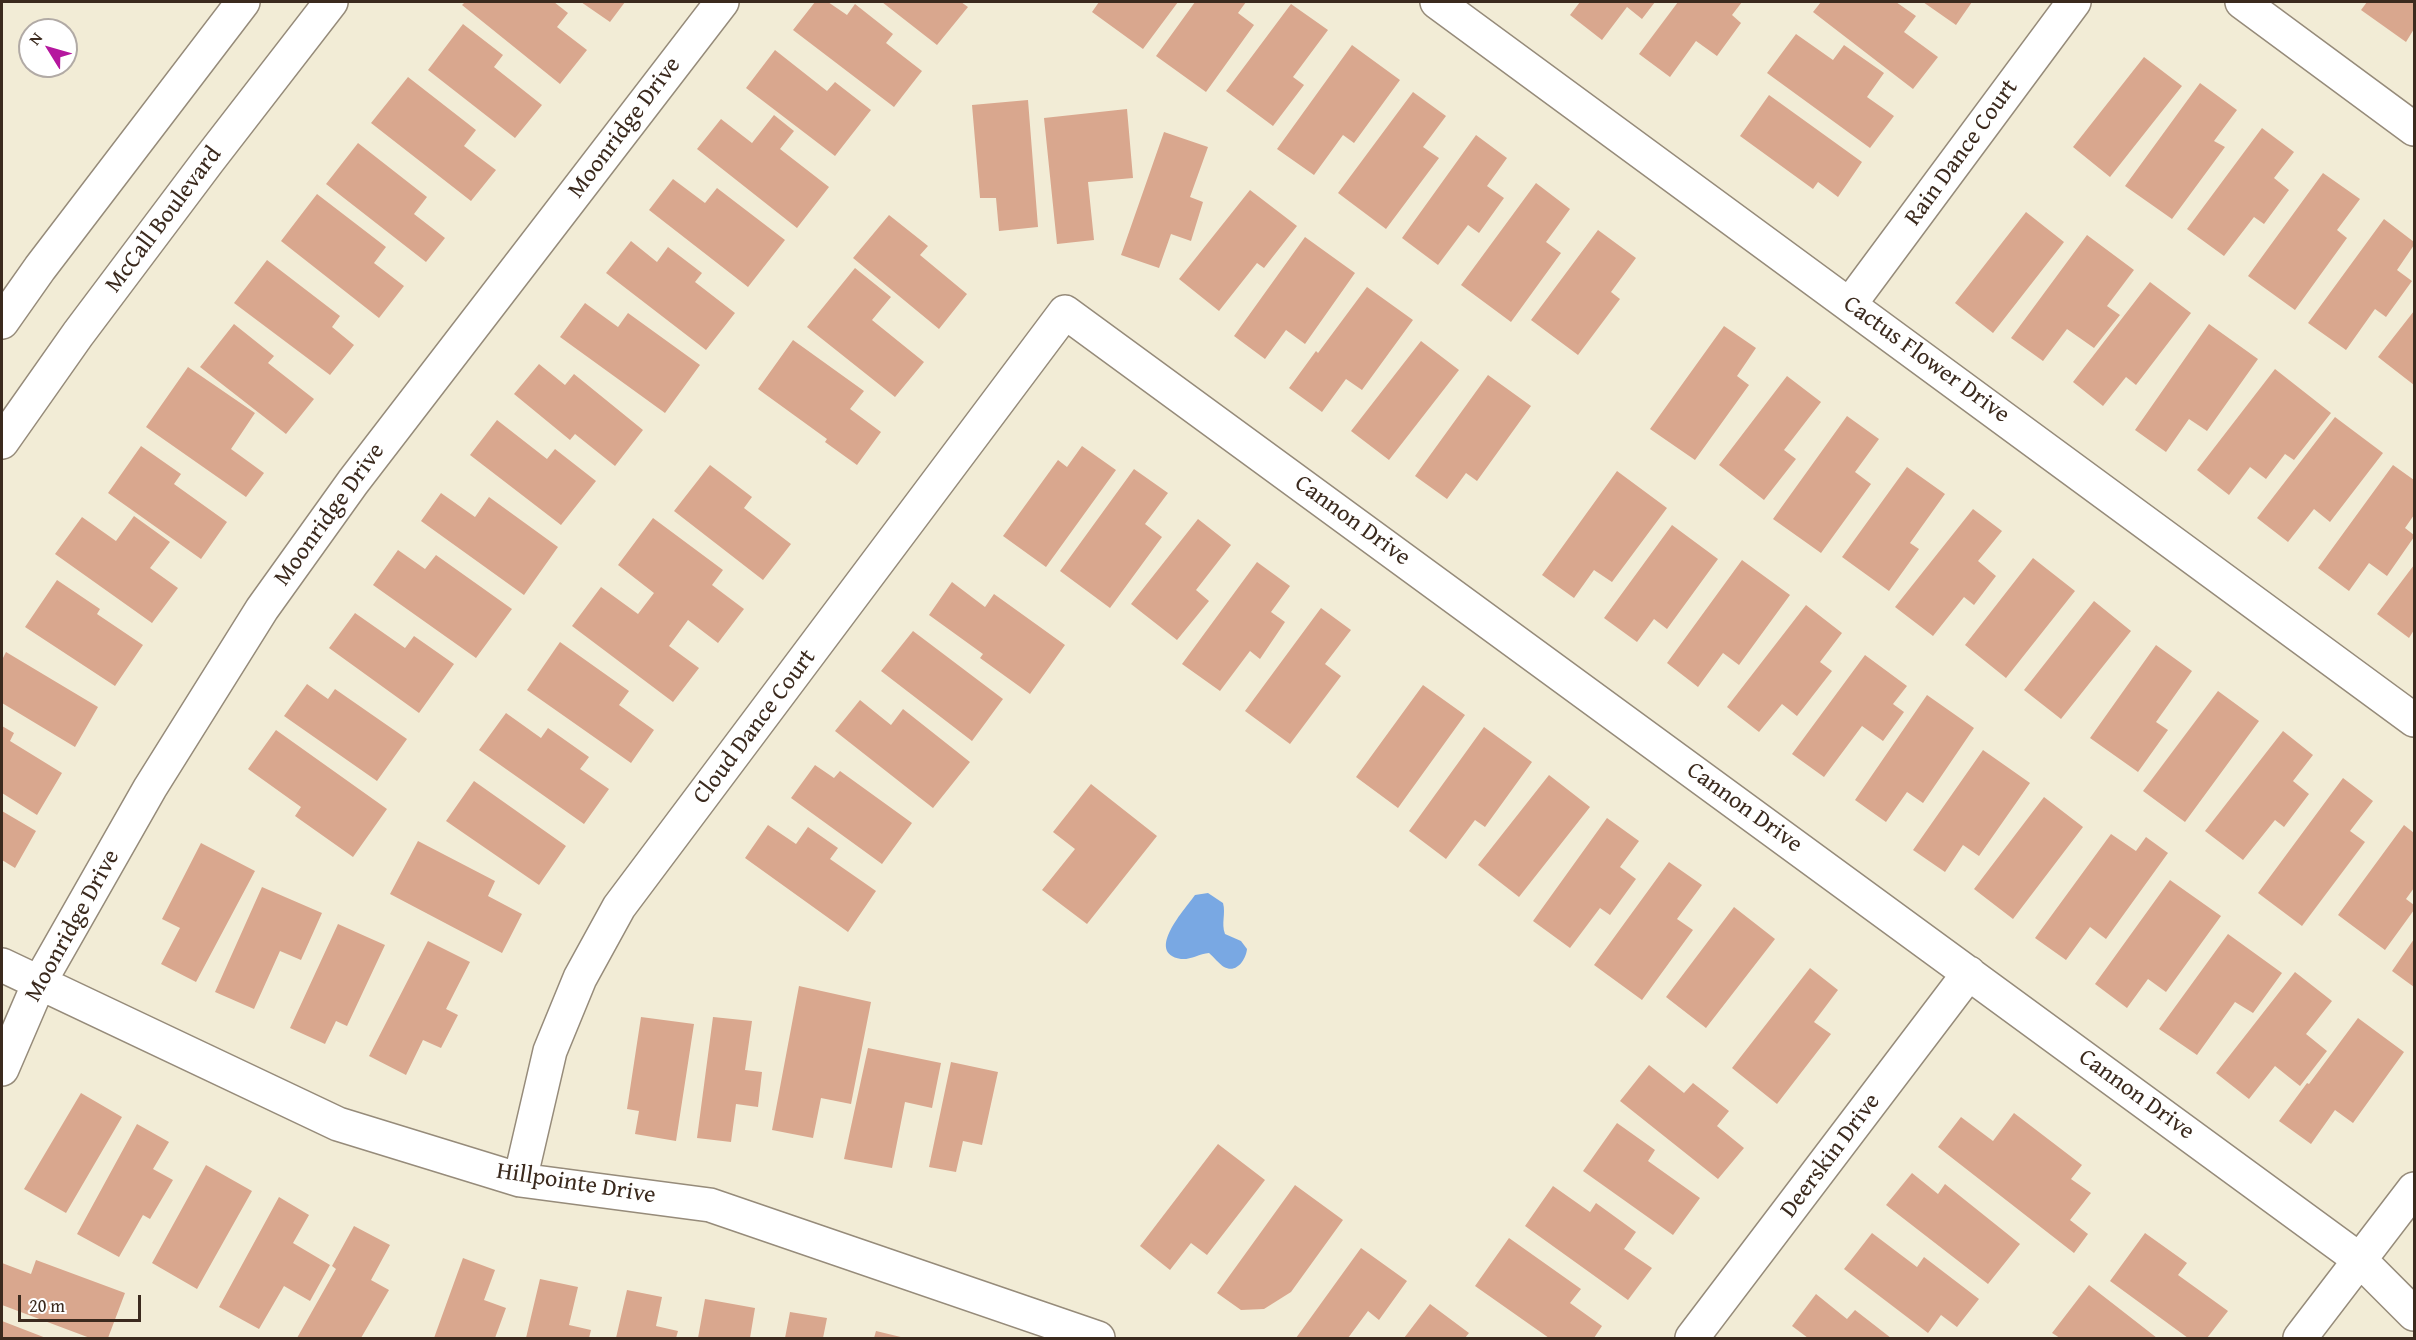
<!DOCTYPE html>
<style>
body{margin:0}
#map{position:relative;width:2416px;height:1340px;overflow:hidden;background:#f2ecd6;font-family:"Gentium Book Plus",serif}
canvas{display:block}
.frame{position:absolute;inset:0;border:3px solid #3b2a1e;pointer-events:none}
.north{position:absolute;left:18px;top:18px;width:60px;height:60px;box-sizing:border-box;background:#fff;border:2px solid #b1aaa5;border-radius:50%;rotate:307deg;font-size:16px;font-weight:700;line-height:24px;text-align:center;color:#3b2a1e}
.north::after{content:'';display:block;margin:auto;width:21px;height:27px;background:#b5179e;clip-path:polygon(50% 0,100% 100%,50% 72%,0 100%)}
.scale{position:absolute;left:18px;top:1295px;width:123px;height:27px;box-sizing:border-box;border:3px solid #3b2a1e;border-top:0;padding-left:8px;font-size:18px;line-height:21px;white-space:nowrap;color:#3b2a1e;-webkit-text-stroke:4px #fff;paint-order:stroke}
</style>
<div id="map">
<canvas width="2416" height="1340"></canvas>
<div class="frame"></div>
<div class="north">N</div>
<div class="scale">20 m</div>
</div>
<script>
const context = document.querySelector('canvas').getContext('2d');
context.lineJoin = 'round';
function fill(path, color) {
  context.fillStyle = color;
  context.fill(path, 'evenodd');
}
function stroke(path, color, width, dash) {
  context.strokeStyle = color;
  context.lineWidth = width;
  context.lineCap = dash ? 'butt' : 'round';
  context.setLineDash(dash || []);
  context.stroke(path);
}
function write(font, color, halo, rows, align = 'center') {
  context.font = font + ' "Gentium Book Plus",serif';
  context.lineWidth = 5;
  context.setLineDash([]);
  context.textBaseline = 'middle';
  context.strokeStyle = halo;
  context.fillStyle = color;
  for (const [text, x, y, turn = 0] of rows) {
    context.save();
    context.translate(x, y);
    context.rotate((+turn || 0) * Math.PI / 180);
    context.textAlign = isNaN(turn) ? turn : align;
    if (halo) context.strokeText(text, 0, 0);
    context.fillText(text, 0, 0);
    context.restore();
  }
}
fill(new Path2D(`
 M1208,893L1223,903C1226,914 1221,923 1225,934L1241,941L1247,949C1246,959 1237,974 1224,967C1219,964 1214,957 1209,953C1199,954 1190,960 1181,959C1144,953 1186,908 1195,895Z`), '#79a8e3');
fill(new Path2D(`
 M465,2H554L568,13L557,27L587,50L560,84L462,5Z
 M581,2H625L610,22Z
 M815,2H828L847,15L855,4L893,34L886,43L922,71L894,107L793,30Z
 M882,2H961L968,7L937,45Z
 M1099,2H1178L1143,49L1092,12Z
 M1195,2H1246L1238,13L1254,25L1206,92L1156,56Z
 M1580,2H1655L1642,19L1627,7L1602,40L1570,15Z
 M1678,2H1742L1732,15L1741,23L1717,56L1696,41L1670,77L1639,54Z
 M1821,2H1896L1916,16L1904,32L1938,57L1913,89L1813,12Z
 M1923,2H1972L1956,25Z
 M2367,2H2414V29L2406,42L2361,10Z
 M1291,4L1328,30L1293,77L1304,85L1273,126L1226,91Z
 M463,24L503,55L494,67L542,105L515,138L428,70Z
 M1796,34L1833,60L1844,45L1884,73L1867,97L1894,116L1870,148L1767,73Z
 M1352,45L1400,80L1354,143L1343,135L1314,175L1277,149Z
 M775,50L827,91L835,82L871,110L835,156L746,88Z
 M2144,57L2182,86L2110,177L2073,147Z
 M408,77L476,130L464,146L496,170L471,201L371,123Z
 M2200,83L2237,110L2214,141L2225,147L2172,219L2125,186Z
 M1413,92L1446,116L1423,147L1439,158L1386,229L1338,193Z
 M1769,95L1862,162L1838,197L1818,182L1813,189L1740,136Z
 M1028,100L1038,227L999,231L996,198H980L972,105Z
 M1127,109L1133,178L1088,182L1094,240L1057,244L1044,118Z
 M774,115L794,131L780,149L829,187L797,228L697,149L721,119L752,143Z
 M2262,128L2294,152L2274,178L2289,190L2264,224L2254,217L2224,256L2187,229Z
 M1164,132L1208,147L1190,197L1203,202L1191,241L1171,234L1159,268L1121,255Z
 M1476,135L1507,158L1487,186L1504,198L1479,233L1468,225L1438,265L1402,238Z
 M358,143L427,197L414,214L445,238L426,262L326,184Z
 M2323,173L2360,199L2337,230L2347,238L2295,310L2248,276Z
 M673,179L705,203L717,188L785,240L748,287L649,210Z
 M1536,183L1570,209L1546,242L1561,253L1511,322L1461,285Z
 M1250,190L1297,226L1264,268L1257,263L1219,311L1179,279Z
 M317,194L386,247L374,263L404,286L379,318L281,241Z
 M2026,212L2064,242L1993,333L1955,303Z
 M889,215L928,246L920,255L967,294L939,329L853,258Z
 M2384,219L2414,242V245L2397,270L2412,281L2386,317L2375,309L2346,350L2308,323Z
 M1598,230L1636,258L1611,292L1620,299L1578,355L1531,320Z
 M2087,235L2134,270L2107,306L2120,315L2094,348L2067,329L2043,361L2011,338Z
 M1305,237L1355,273L1305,344L1286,330L1265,359L1234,336Z
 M631,241L657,262L668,247L702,273L695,282L735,313L706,350L606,273Z
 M267,260L340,316L332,327L354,345L330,375L234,303Z
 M855,268L891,297L872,320L924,362L895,397L807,327Z
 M2150,282L2191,313L2136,385L2126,377L2103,406L2073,382Z
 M1367,287L1413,320L1362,390L1346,379L1322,412L1289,388L1316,351L1318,353Z
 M585,303L618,327L628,313L700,365L665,413L560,337Z
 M2414,311V385L2378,357Z
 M234,324L274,356L268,363L314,399L286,434L200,367Z
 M2209,324L2258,359L2207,431L2189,419L2166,452L2135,430Z
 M1724,326L1756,348L1737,376L1749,385L1695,460L1650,429Z
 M793,340L864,391L850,409L881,432L857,465L825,442L827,439L758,389Z
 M1421,341L1459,370L1389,460L1351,431Z
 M539,364L565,385L574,374L643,430L615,466L575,434L570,440L514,394Z
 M188,367L255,413L231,449L264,473L246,497L146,427Z
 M2275,369L2331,413L2294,460L2285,454L2266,479L2250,467L2229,495L2197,470Z
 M1488,375L1531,406L1477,481L1466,473L1447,499L1415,476Z
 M1787,376L1821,402L1784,450L1796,459L1764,500L1719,465Z
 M1847,416L1879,439L1855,472L1871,484L1821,553L1773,519Z
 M2335,417L2383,453L2330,522L2314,509L2288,542L2257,518Z
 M497,420L547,459L555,449L596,481L561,525L470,455Z
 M141,446L181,474L174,484L227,522L201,559L108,493Z
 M1082,446L1116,470L1046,567L1003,536L1058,460L1067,467Z
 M710,465L752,497L744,508L791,544L763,580L674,511Z
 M2393,465L2414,480V515L2405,528L2414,535V537L2387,576L2369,563L2349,591L2318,568Z
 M1907,467L1945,494L1910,543L1919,549L1889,591L1842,557Z
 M1134,469L1168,493L1145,524L1162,537L1110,608L1060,571Z
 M1617,471L1667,508L1612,582L1594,570L1574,598L1542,575Z
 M441,493L475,517L489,497L558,547L524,595L421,521Z
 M1973,509L2002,531L1978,561L1996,576L1974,605L1964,597L1933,636L1895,607Z
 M134,516L170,542L150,568L178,588L152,623L55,554L82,517L116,541Z
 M653,518L723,570L712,585L744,609L718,643L688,620L669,646L699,668L673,702L572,626L601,587L638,614L654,593L618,565Z
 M1198,519L1231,545L1196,590L1209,601L1177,640L1131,604Z
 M1672,525L1718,559L1667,629L1654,619L1637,642L1604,618Z
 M398,550L425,569L436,555L512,609L476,658L373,585Z
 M2033,558L2075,591L2006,678L1965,645Z
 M1742,560L1790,595L1739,665L1723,653L1698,687L1667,663Z
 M1257,562L1290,586L1271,612L1285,622L1260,659L1250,651L1220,691L1182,664Z
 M2414,565V630L2409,638L2377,614Z
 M57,580L100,609L97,614L143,645L115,686L25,627Z
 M952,582L985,607L994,594L1065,645L1030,694L980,658L983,654L929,615Z
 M2094,601L2131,631L2061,719L2024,690Z
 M1806,605L1842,633L1820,662L1832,671L1797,716L1782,704L1759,732L1727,707Z
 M1321,608L1351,630L1325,664L1341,676L1290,744L1245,711Z
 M355,613L405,648L414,636L454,664L419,713L329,648Z
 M913,631L1003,699L972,741L881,671Z
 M560,642L629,691L619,705L654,730L631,763L527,690Z
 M2156,645L2192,671L2156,722L2168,730L2138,772L2090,738Z
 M6,652L98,707L75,747L2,703V660Z
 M1865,655L1907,686L1893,704L1904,712L1883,741L1862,726L1824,777L1792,754Z
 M307,684L328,699L335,689L407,739L377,781L284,716Z
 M1423,685L1465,715L1398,808L1356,777Z
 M2218,691L2259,721L2185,822L2143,791Z
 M1927,695L1974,728L1923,803L1907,792L1886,822L1855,800Z
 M860,700L891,725L903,709L970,762L933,808L835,731Z
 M506,713L541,738L548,728L589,757L580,769L609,789L584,824L479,750Z
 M2,726L14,733L10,741L62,773L37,815L2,793Z
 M1484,727L1532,762L1485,827L1475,820L1446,859L1409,831Z
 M276,730L387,809L353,857L295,816L301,807L248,769Z
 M2283,731L2313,755L2293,781L2309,794L2284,827L2275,820L2243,860L2205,831Z
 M1983,750L2030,783L1979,856L1963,845L1945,872L1913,850Z
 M815,765L834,778L840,771L912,823L882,864L791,798Z
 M1549,775L1590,807L1519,897L1478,865Z
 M2343,778L2373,801L2350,831L2365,842L2302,926L2258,893Z
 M474,781L566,846L539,885L446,821Z
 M1091,784L1157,836L1087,924L1042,890L1075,849L1053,832Z
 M2044,797L2083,827L2013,919L1974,889Z
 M2,811L36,831L15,868L2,860Z
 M1607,818L1639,841L1620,867L1636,879L1610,915L1600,908L1570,948L1533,921Z
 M768,825L796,844L808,827L838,848L830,859L876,891L848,932L745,858Z
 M2404,825L2414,833V888L2406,899L2414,905V910L2385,950L2338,915Z
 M2111,834L2136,851L2146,837L2168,853L2106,939L2090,927L2066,960L2035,938Z
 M418,841L495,881L488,896L522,914L502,953L390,894Z
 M201,843L255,871L196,982L161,964L180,928L162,919Z
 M1669,862L1702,885L1677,919L1693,930L1642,1000L1594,965Z
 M2170,880L2221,916L2166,992L2148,979L2127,1008L2095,984Z
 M262,887L322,913L301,960L280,951L254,1009L215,992Z
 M1734,907L1775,939L1706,1028L1666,997Z
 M338,924L385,945L347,1026L336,1021L325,1044L290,1028Z
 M2228,934L2282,973L2253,1013L2235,1002L2197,1055L2159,1029Z
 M2414,939V987L2392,971Z
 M428,941L470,962L446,1009L458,1015L441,1048L423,1040L406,1075L369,1056Z
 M1810,968L1838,990L1814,1022L1831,1034L1777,1104L1732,1068Z
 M2295,972L2332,1001L2306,1034L2327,1051L2300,1086L2275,1066L2249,1099L2216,1073Z
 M799,986L871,1002L851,1104L821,1098L813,1138L772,1130Z
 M641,1017L694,1024L676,1141L635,1134L639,1111L627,1109Z
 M713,1017L752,1021L745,1070L762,1072L758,1107L736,1104L731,1142L697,1138Z
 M2358,1018L2404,1052L2353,1123L2335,1110L2311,1144L2279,1121L2307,1083L2309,1084Z
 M868,1048L941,1063L932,1108L905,1102L892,1168L844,1159Z
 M951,1062L998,1072L982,1145L963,1141L956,1172L929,1167Z
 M1649,1065L1684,1093L1693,1083L1729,1111L1717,1126L1744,1148L1718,1179L1620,1101Z
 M81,1093L122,1117L66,1213L24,1189Z
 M2014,1113L2082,1165L2071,1179L2091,1193L2070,1220L2088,1234L2074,1253L1938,1147L1961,1117L1993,1141Z
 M1617,1123L1655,1150L1648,1161L1700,1198L1673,1235L1583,1171Z
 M137,1124L169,1142L153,1169L173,1180L150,1219L143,1215L119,1257L77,1234Z
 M1218,1144L1265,1180L1207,1255L1191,1243L1170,1270L1140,1246Z
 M206,1165L252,1191L197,1289L152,1263Z
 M1912,1173L1938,1194L1945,1184L2020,1244L1988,1284L1886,1205Z
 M1295,1185L1343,1220L1291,1292L1264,1309L1241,1310L1217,1293Z
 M1553,1186L1590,1212L1596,1203L1636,1232L1624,1249L1652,1268L1628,1300L1525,1226Z
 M279,1197L309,1215L293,1243L330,1265L310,1301L284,1286L259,1329L219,1307Z
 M354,1226L390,1245L371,1280L389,1290L361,1338H297L336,1269L332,1266Z
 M1872,1233L1917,1267L1924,1257L1979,1299L1957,1327L1941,1315L1928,1333L1844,1269Z
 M2145,1233L2187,1263L2178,1275L2228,1311L2207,1338H2188L2110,1281Z
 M1509,1238L1581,1289L1570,1303L1602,1326L1594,1338H1549L1475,1286Z
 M1361,1248L1407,1281L1379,1320L1368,1311L1348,1338H1296Z
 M463,1258L495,1270L484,1300L506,1308L495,1338H434Z
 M36,1260L125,1293L108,1338H90L2,1305V1263L31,1274Z
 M540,1279L578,1287L569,1325L591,1330L589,1338H526Z
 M2089,1285L2157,1338H2060L2052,1333Z
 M627,1290L662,1297L656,1326L678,1331L676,1338H616Z
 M1816,1294L1847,1319L1855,1310L1891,1338H1808L1792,1326Z
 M705,1299L755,1308L750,1338H698Z
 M1430,1304L1469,1333L1465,1338H1404Z
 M790,1312L827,1318L823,1338H785Z
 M2,1321L46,1338H2Z
 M876,1331L905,1338H874Z`), '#d9a78e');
const minor = new Path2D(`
 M1437,2L2414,720
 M2242,2L2414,129
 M1850,304L2074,2
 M2,965L338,1124L520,1180L710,1205L1098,1338
 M2,1069L39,983L150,788L262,609L353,482L722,2
 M520,1180L550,1051L580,978L619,907L1065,312L2360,1260L2414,1314
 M1692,1338L1969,973
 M2300,1338L2414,1189`);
const major = new Path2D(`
 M2,322L40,268L243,2
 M2,442L78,334L208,161L331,2`);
stroke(minor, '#968b7a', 36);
stroke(major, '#968b7a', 36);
stroke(minor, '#fff', 33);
stroke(major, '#fff', 33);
write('24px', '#3b2a1e', '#fff', [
 ["Moonridge Drive",625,128,-53],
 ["Rain Dance Court",1962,153,-54],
 ["McCall Boulevard",164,220,-53],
 ["Cactus Flower Drive",1926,360,36],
 ["Moonridge Drive",330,515,-54],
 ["Cannon Drive",1352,521,36],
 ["Cloud Dance Court",755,727,-53],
 ["Cannon Drive",1744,808,36],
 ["Moonridge Drive",73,926,-61],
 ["Cannon Drive",2136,1095,36],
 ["Deerskin Drive",1831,1156,-53],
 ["Hillpointe Drive",576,1184,9]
]);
</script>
